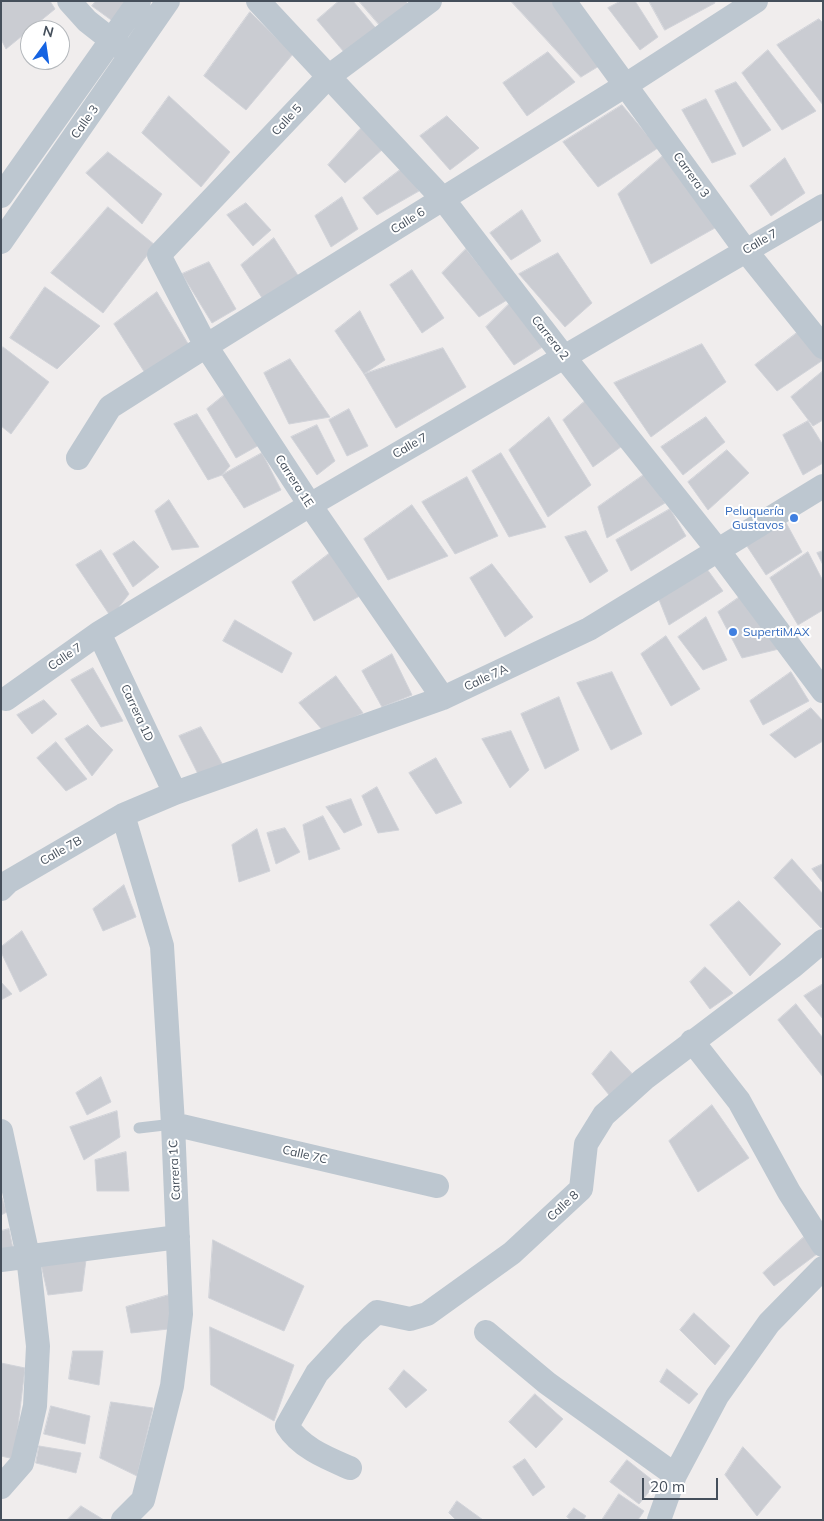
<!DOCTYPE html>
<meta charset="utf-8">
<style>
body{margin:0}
#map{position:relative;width:824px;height:1521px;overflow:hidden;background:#f0eded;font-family:Mulish,sans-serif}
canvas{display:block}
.frame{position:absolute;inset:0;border:2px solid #454f5b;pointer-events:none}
.north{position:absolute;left:20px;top:20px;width:50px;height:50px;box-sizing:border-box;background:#fff;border:1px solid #b5b9bd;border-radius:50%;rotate:14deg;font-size:14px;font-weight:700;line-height:20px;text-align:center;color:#454f5b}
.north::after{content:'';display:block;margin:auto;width:18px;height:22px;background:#1563e2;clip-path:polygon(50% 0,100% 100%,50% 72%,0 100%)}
.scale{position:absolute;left:642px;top:1478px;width:76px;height:22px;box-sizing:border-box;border:2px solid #454f5b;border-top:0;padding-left:6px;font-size:15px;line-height:18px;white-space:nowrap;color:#454f5b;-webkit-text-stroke:4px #fff;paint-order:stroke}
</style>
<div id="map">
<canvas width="824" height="1521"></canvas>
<div class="frame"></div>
<div class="north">N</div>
<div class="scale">20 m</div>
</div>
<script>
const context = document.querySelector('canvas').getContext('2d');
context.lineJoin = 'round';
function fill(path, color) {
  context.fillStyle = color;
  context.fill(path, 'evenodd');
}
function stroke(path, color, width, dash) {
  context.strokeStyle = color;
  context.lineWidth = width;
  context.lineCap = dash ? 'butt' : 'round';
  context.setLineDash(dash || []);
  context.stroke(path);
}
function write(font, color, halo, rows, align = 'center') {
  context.font = font + ' Mulish,sans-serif';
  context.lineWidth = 4;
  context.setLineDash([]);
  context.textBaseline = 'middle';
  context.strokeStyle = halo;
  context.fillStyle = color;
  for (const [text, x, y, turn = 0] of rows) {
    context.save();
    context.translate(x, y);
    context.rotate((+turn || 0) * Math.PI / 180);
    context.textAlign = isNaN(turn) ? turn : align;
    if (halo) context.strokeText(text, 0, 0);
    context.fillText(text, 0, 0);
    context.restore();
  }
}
const building = new Path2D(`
 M1,1H50L55,9L6,49L1,39Z
 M96,1H127L118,25L92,6Z
 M339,1H353L379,32L349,58L317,20Z
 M359,1H405L410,6L383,29Z
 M511,1H557L604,63L581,77Z
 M621,1H635L658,37L640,50L608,8Z
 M649,1H714L715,3L665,30Z
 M250,12L293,54L246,110L204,76Z
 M819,19L823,23V105L777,45Z
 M768,50L816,111L782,130L742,73Z
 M548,52L575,82L527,116L503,83Z
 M736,82L771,130L743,147L715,91Z
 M169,96L230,152L201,187L142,133Z
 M706,99L736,154L712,163L682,110Z
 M622,105L658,148L598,187L563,142Z
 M447,116L479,148L450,170L420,136Z
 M363,126L384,148L345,183L328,165Z
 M108,152L162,194L142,224L86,173Z
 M664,155L722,224L651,264L618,194Z
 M785,158L805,193L771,216L750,186Z
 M404,167L419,191L377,215L363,198Z
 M342,197L358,229L331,247L315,216Z
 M246,203L271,230L253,246L227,215Z
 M108,207L155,245L103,313L51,273Z
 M522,210L541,241L511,260L490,233Z
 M274,238L299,277L264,301L241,265Z
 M466,249L507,300L479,317L442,273Z
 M558,253L592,303L565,327L519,274Z
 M209,262L236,309L212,323L182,274Z
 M412,270L444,318L422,333L390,285Z
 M45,287L100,326L57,369L10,338Z
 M157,292L190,347L145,373L114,324Z
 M510,303L544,346L514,365L486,327Z
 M360,311L385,360L364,374L335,331Z
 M802,329L823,355V360L777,391L755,365Z
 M702,344L726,382L651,437L614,383Z
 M3,347L49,382L11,434L1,426V350Z
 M443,348L466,387L396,428L364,374Z
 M290,359L330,417L289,424L264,373Z
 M823,371V420L813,426L791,397Z
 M228,392L261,444L236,458L207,409Z
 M591,396L625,444L593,467L563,420Z
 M349,409L368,446L347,456L329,420Z
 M197,414L230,466L222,475L208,480L174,424Z
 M549,417L591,485L548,517L509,450Z
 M706,417L725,442L683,475L661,447Z
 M808,421L823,445V463L803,475L783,435Z
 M317,425L335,461L317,475L291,437Z
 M727,450L749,473L708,510L688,482Z
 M262,453L281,490L244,508L222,475Z
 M501,453L546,527L509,537L472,471Z
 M645,474L665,503L607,538L598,507Z
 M467,477L498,536L455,554L422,502Z
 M169,500L199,547L172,550L155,511Z
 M412,505L448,556L388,580L364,539Z
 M670,509L686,536L631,571L616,540Z
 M784,519L802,552L766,575L741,537Z
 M586,531L608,571L590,583L565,537Z
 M134,541L159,567L133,587L113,554Z
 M101,550L129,594L111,617L76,565Z
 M334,550L367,592L314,621L292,582Z
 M823,551V565L817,553Z
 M808,552L823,581V610L798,625L770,578Z
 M492,564L533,617L505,637L470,578Z
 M704,565L723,591L669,625L656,592Z
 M741,596L779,649L742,658L718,612Z
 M706,617L727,660L703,670L678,637Z
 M235,620L292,653L282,673L223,641Z
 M666,636L700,689L671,706L641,654Z
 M392,654L412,695L382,707L362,671Z
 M93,668L123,721L101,727L71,680Z
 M612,672L642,734L611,750L577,683Z
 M791,672L809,701L763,725L750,701Z
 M336,676L363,713L324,732L299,703Z
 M559,697L579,750L545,769L521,714Z
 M44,700L57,714L32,734L17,715Z
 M811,708L823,721V741L795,758L770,735Z
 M88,725L113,750L92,776L65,739Z
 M201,727L224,767L198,774L179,736Z
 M511,731L529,770L510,788L482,739Z
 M56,742L87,779L66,791L37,758Z
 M436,758L462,803L436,814L409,773Z
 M377,787L399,830L378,833L362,796Z
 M351,799L362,825L344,833L326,807Z
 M323,816L340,849L309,860L303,825Z
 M285,828L300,852L276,864L267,833Z
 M257,829L270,871L239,882L232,845Z
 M792,859L823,894V926L821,928L774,878Z
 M823,864V883L812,869Z
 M124,885L136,917L103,931L93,909Z
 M739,901L781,944L750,976L710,925Z
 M22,931L47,975L20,992L1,952V947Z
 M705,967L733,993L710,1009L690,982Z
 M1,982L12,994L1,1000Z
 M823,984V1019L804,996Z
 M796,1004L823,1038V1077L778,1020Z
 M611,1051L640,1082L614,1101L592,1074Z
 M101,1077L111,1102L87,1115L76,1093Z
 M712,1105L749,1158L698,1192L669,1141Z
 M117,1111L120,1137L84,1160L70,1127Z
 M126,1152L129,1191H97L95,1160Z
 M1,1195L7,1212L1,1215Z
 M9,1229L13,1249L1,1253V1231Z
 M804,1237L817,1254L774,1286L763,1273Z
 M213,1240L304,1286L284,1331L209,1298Z
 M87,1252L82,1291L48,1295L40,1260Z
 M176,1293L178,1328L131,1333L126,1307Z
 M694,1313L730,1346L715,1365L680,1330Z
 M210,1327L294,1365L274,1421L211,1385Z
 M73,1351H103L99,1385L69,1379Z
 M1,1363L25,1368L14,1459L1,1456Z
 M667,1369L698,1394L689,1404L660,1382Z
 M404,1370L427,1390L406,1408L389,1389Z
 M535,1394L563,1419L536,1448L509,1422Z
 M111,1402L153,1408L137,1476L100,1458Z
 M51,1406L90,1416L85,1444L44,1434Z
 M39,1446L81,1453L76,1473L36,1463Z
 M743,1447L781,1487L757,1516L725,1475Z
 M525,1459L545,1487L533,1496L513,1467Z
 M627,1460L656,1483L639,1504L610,1482Z
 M619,1494L644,1511L638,1520H602Z
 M457,1501L483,1520H456L449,1513Z
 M81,1506L104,1520H67Z
 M574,1508L586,1516L583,1520H571L567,1517Z`);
fill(building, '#caccd2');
stroke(building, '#d1d3d9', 1);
stroke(new Path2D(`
 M139,1128L173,1124`), '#bdc7d0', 11);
stroke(new Path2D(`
 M69,1L87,21L124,50
 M258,1L443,199L564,357L717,549L823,691
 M430,1L328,77L159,255L206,346L310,505L443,698
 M564,1L746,251L823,347
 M1,196L139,1
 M1,242L168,1
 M78,458L110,407L206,346L626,85L756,1
 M99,633L175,793
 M6,699L99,633L310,505L823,206
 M123,815L162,946L173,1124L181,1314L172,1386L143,1500L123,1520
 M1,889L8,882L123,815L175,793L443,698L589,629L823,486
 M692,1041L739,1101L789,1192L823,1245
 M173,1124L437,1186
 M1,1131L28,1256L38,1346L35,1406L22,1463L1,1487
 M1,1260L178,1237
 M486,1332L547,1383L675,1475
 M350,1468C327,1458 301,1448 287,1426L317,1373L353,1334L377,1312L410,1319L427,1314L512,1253L581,1189L586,1144L604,1115L644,1079L792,967L823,941
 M659,1520L675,1475L717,1396L769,1323L823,1268`), '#bdc7d0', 24);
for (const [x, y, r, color] of [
 [794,518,5,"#3f7fe0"],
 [733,632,5,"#3f7fe0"]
]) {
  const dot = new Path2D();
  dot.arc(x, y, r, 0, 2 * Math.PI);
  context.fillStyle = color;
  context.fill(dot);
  stroke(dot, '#fff', 2);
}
write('12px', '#454f5b', '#fff', [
 ["Calle 5",287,120,-47],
 ["Calle 3",85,122,-55],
 ["Carrera 3",691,175,54],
 ["Calle 6",408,221,-32],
 ["Calle 7",760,242,-30],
 ["Carrera 2",550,338,52],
 ["Calle 7",410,446,-30],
 ["Carrera 1E",294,481,57],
 ["Calle 7",65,657,-35],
 ["Calle 7A",486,678,-25],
 ["Carrera 1D",137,713,65],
 ["Calle 7B",61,851,-30],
 ["Calle 7C",305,1155,13],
 ["Carrera 1C",175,1170,-93],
 ["Calle 8",563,1206,-43]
]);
write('12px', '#366cbe', '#fff', [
 ["Peluquería",784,511],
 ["Gustavos",784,525],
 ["SupertiMAX",743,632,"left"]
], 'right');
</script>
